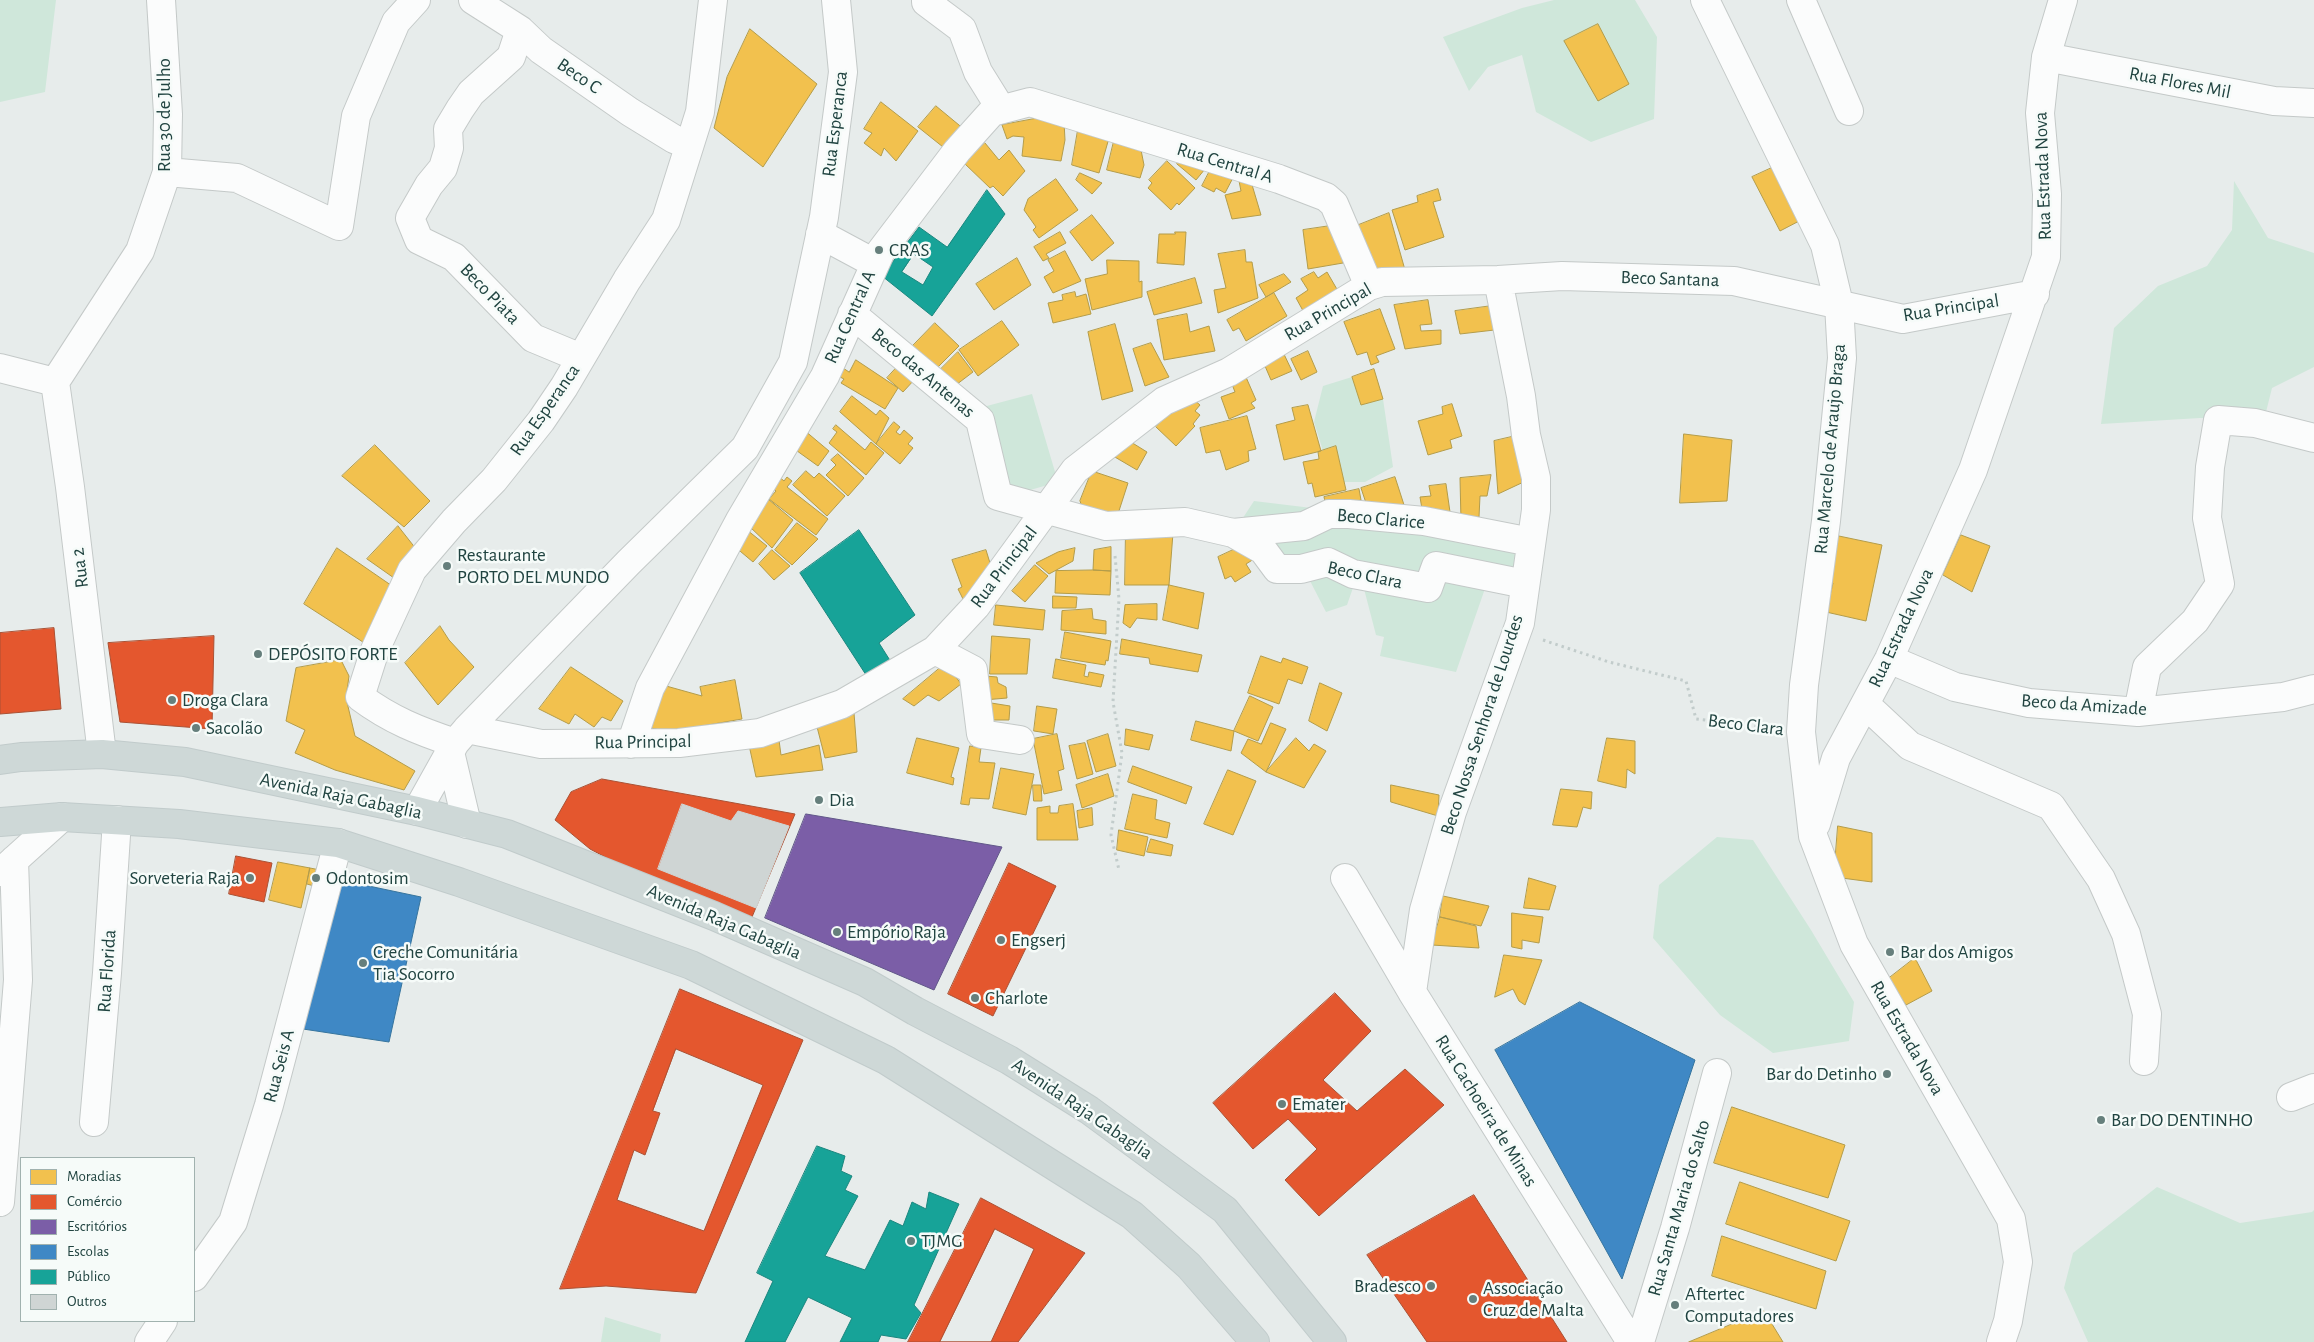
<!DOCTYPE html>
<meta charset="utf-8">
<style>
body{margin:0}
#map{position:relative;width:2314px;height:1342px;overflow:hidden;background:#e7eceb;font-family:"Alegreya Sans",sans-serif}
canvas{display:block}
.legend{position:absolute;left:20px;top:1157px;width:175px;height:165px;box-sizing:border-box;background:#f6fbf9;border:1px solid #a1b2af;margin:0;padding:6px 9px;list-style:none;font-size:15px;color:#214441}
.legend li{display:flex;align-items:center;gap:10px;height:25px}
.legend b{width:25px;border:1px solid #a1b2af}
</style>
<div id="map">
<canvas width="2314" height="1342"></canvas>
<ul class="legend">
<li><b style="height:14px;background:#f2c14e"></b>Moradias</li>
<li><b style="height:14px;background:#e4572e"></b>Comércio</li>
<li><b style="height:14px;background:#7b5ea7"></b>Escritórios</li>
<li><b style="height:14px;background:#3f88c5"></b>Escolas</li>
<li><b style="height:14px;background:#17a398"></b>Público</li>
<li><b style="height:14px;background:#cfd5d4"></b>Outros</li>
</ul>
</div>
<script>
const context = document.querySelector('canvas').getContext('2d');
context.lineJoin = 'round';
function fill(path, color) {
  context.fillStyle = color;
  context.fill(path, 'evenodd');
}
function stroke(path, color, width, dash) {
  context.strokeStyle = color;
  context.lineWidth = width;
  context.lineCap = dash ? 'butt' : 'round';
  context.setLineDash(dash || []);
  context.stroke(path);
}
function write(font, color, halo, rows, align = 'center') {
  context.font = font + ' "Alegreya Sans",sans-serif';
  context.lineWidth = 5;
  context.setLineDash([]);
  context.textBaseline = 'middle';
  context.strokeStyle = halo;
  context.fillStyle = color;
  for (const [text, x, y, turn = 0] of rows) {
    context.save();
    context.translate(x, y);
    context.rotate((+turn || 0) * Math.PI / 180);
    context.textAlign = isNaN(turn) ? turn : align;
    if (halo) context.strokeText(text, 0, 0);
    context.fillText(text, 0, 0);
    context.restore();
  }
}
fill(new Path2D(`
 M0,0H56L45,92L0,102Z
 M1554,0H1635L1657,37L1654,119L1591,142L1536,112L1522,55L1488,67L1469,91L1443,37L1522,8Z
 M2234,181L2268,238L2314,253V367L2272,388L2264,420L2200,418L2101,424L2114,328L2158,286L2207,266L2232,230Z
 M1352,377L1361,405L1383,399L1393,467L1365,482H1344L1336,446L1323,451L1314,422L1323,386Z
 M1032,394L1058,482L1006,497L983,407Z
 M1254,501L1527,534L1517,592L1488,580L1456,672L1380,656L1384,637L1376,635L1363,585L1355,582L1347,605L1326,612L1308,577L1233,533Z
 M1717,837L1753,840L1811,930L1854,1002L1849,1041L1773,1053L1720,1015L1653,938L1659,885Z
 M2157,1187L2240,1223L2312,1212L2314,1210V1342H2088L2064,1288L2073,1253Z
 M605,1317L661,1334L660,1342H601Z`), '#cfe7da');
const homes = new Path2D(`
 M1598,24L1629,84L1598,101L1564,41Z
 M750,29L817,84L763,167L714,128L727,77Z
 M881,102L918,131L896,161L884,148L881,156L864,143L872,133L864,129Z
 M936,106L965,130L948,151L918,127Z
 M1038,118L1064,122L1065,140L1061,161L1022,156L1024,137L1013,136L1007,139L1002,125Z
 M1078,130L1109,138L1099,173L1072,165Z
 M1115,137L1140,145L1144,165L1140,178L1107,170Z
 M985,143L999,160L1009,150L1025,171L1003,196L993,186L990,188L964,163Z
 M1186,153L1205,169L1196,180L1177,164Z
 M1167,161L1195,188L1179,205L1177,203L1171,210L1148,188L1152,183L1149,180Z
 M1214,163L1235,174L1225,193L1216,188L1214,192L1202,186Z
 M1776,166L1803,219L1780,231L1752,177Z
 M1080,173L1102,183L1092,194L1076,180Z
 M1250,178L1261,215L1232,219L1225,195L1241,191L1239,181Z
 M1056,179L1078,210L1039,238L1033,230L1036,227L1024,210L1028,199Z
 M1438,189L1441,200L1433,202L1444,237L1405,250L1392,210L1418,202L1417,196Z
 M1389,213L1405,270L1369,275L1351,228Z
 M1092,215L1114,243L1092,261L1070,232Z
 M1337,225L1343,263L1308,269L1303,230Z
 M1060,232L1066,243L1046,254L1049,258L1043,261L1034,247Z
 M1175,232H1186L1184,265L1157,263L1159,234H1175Z
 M1245,250L1246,262H1252L1258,298L1218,313L1214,290L1226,288L1218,254Z
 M1065,251L1081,281L1053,293L1044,277L1054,271L1048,260Z
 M1017,258L1031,285L994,310L976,284Z
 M1107,260L1139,261V282L1142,281V297L1092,310L1085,279L1107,274Z
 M1314,272L1318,278L1327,272L1338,291L1307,318L1296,298L1308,290L1301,279Z
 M1284,274L1291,282L1266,297L1259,285Z
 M1195,278L1202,303L1154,315L1147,292Z
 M1075,292L1076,297L1086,294L1091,314L1053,323L1048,303L1063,300L1062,295Z
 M1274,293L1287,316L1246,341L1239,328L1233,331L1227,320Z
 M1428,300L1432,324L1420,325L1421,331L1441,330V344L1405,349L1394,305Z
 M1499,305L1503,329L1460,334L1455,311Z
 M1380,309L1395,349L1376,356L1379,362L1371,365L1367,352L1357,355L1344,322Z
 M1187,314L1190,332L1209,326L1215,351L1164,360L1157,320Z
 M1002,321L1019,345L978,376L959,350Z
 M935,323L959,346L930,375L903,356Z
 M1115,324L1133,391L1102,400L1088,332Z
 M1151,343L1169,377L1145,386L1133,349Z
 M1282,350L1292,371L1271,380L1262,359Z
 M1308,351L1317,372L1301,380L1291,359Z
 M958,352L973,372L948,391L932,378Z
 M856,360L898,388L885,409L841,383L844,379L838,376L843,368L849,372Z
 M899,365L915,379L903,392L887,378Z
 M1242,368L1256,400L1251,403L1255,408L1229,419L1221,397L1235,392L1228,374Z
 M1374,369L1383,399L1361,405L1352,377Z
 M852,396L876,415L880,410L889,418L876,444L840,412Z
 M1183,398L1193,399L1200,405L1195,411L1200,415L1193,424L1195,426L1176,446L1156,427Z
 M1452,404L1462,436L1450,440L1452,448L1428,455L1418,421L1443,414L1442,407Z
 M1308,405L1321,451L1284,460L1276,425L1295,420L1292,408Z
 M1247,416L1256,449L1248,451L1249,461L1226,470L1220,450L1206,453L1200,428Z
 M894,422L900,427L896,432L900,435L904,430L913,438L908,444L913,448L900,464L876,444Z
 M836,425L865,450L871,442L884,453L866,475L829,443L837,432L833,429Z
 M804,430L829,451L818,466L793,448Z
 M1684,434L1732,440L1727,501L1680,503Z
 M1520,435L1530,479L1498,494L1494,441Z
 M1126,439L1147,452L1137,470L1108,453Z
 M375,445L430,501L404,527L342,476Z
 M1336,446L1346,490L1315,497L1312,483L1308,484L1303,462L1319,459L1318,452Z
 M838,454L864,478L848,496L826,475L836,465L831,460Z
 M806,471L814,478L819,473L845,496L827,516L793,485Z
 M1092,471L1128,483L1117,517L1085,516L1080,501Z
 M777,475L784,481L787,477L792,481L787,487L828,519L816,535L769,499L776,491L769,485Z
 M1491,475L1487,496H1480L1479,517L1461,521L1460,478Z
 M1395,477L1406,511L1367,506L1361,488Z
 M1446,484L1451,519L1434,521L1432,508L1422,509L1420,497L1431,496L1429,486Z
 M1359,489L1361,500L1327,509L1324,497Z
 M768,499L793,520L772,548L749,526Z
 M797,523L818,539L792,565L775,550Z
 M398,526L420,554L394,578L367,559Z
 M1126,527L1173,533L1169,585H1125Z
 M747,530L767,546L753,562L734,546Z
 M1834,535L1882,545L1866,621L1826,612L1833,583L1824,581Z
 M1961,535L1990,546L1972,592L1943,575Z
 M1246,544L1254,559L1246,564L1251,572L1235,582L1231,576L1225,579L1218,557Z
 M1111,547V571L1093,570L1094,550Z
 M337,548L398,590L366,644L304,604Z
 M1075,548L1073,561L1049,574L1036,563L1058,552Z
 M772,550L790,566L774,580L759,564Z
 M986,550L994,576L980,595L963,599L958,589L962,587L952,560Z
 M1035,565L1048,576L1025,602L1012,591Z
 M1093,570L1111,571L1110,595L1055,593L1056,571Z
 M1169,585L1204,593L1198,629L1163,620Z
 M1053,596L1077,597L1076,608H1053Z
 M1157,604V620L1137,618L1130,628L1123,623L1125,605Z
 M996,605L1045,610L1043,630L994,625Z
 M1092,609L1093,619L1106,621V634L1061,630L1062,611Z
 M440,626L449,640L474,667L438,705L405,663Z
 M1065,632L1111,641L1108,661L1106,660L1105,665L1061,658Z
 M992,636L1030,639L1027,674H990Z
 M1122,639L1202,655L1198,672L1150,664L1149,658L1120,654Z
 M1261,656L1281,663L1283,658L1308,667L1302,684L1288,679L1279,704L1248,693Z
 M1056,659L1086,665L1084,676L1088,677L1089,672L1104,675L1101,687L1053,678Z
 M341,660L349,676L346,698L355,736L415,771L404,790L335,770L295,753L305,730L286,721L296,668Z
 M946,663L961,684L939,701L928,695L914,706L903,699Z
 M571,667L623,701L611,721L602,717L594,727L575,714L569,724L539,709Z
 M985,676L997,677L998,683L1006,687L1007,698L984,700Z
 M735,680L742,719L668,732L647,727L659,684L702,696L700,687Z
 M1320,683L1342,693L1327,731L1309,721Z
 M1250,696L1273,707L1258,741L1234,731Z
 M985,702L1010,706L1009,720H985Z
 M1037,706L1057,709L1053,734L1034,731Z
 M854,713L857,752L825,758L815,719Z
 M1196,721L1234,731L1231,751L1191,740Z
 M1271,723L1286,729L1266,772L1241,753L1248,739L1261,744Z
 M1126,729L1153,735L1149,750L1125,745Z
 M1057,734L1064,769L1058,771L1062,790L1044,794L1033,739Z
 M1108,734L1116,766L1096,772L1087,741Z
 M917,738L959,748L951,777L954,778L953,785L907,773Z
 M1296,738L1309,751L1314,744L1326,751L1304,788L1266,772Z
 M1607,738L1635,741V774L1627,769L1626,788L1598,781Z
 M779,740L781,755L819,745L823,770L756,777L749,745Z
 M1085,743L1093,774L1077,779L1069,746Z
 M970,746L981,748L979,762L995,763L989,799L970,798L969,805L961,804Z
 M1133,766L1192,787L1186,804L1128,782Z
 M1001,768L1034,774L1026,815L993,808Z
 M1228,770L1256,781L1233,835L1204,824Z
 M1108,774L1114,796L1082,808L1076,785Z
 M1033,785H1041L1042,801H1034Z
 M1391,785L1439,795L1438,816L1391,802Z
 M1561,789L1592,792L1591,809L1583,807L1577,827L1553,825Z
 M1133,794L1157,800L1155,819L1170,823L1167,838L1125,829Z
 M1073,804L1078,840H1037V808L1050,806V813H1058L1059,806Z
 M1092,808L1093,825L1079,828L1077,811Z
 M1838,826L1872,833V882L1834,877Z
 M1119,830L1148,837L1144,856L1117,850Z
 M1151,839L1173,845L1171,856L1147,852Z
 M278,862L310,868L301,908L269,900Z
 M310,868L325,871L321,888L307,884Z
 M1529,878L1556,886L1549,910L1524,908Z
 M1443,896L1489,906L1481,926L1440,917Z
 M1512,913L1543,917L1539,943L1522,940V949L1512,947Z
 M1440,917L1476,926L1479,948L1432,945Z
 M1504,955L1542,960L1525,1005L1519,1001L1513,989L1495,997Z
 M1915,958L1932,991L1906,1005L1888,979Z
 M1732,1107L1845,1145L1828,1198L1714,1163Z
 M1740,1182L1850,1221L1836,1261L1726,1224Z
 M1722,1236L1826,1271L1816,1309L1712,1276Z
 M1764,1311L1783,1342H1689Z`);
fill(homes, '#f2c14e');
stroke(homes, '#b39c4a', 1);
const shops = new Path2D(`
 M54,628L61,709L0,714V633Z
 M214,636L212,729L120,722L108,643Z
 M602,779L795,814L752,917L624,867L590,849L555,820L571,792Z
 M236,856L272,863L264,902L229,894Z
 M1009,863L1056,886L993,1016L948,994Z
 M680,989L803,1040L696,1293L606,1286L560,1289Z
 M1335,993L1371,1031L1323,1080L1357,1111L1405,1069L1444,1105L1319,1216L1285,1180L1317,1149L1288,1119L1253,1149L1213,1103Z
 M676,1049L763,1085L704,1231L617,1200L634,1150L645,1155L660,1113L653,1111Z
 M1474,1195L1567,1342H1427L1367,1255Z
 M981,1198L1085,1253L1018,1342H908Z
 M995,1229L1034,1249L991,1342H940Z`);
fill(shops, '#e4572e');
stroke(shops, '#aa5134', 1);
const offices = new Path2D(`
 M806,814L1002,847L934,990L765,918Z`);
fill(offices, '#7b5ea7');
stroke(offices, '#605688', 1);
const schools = new Path2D(`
 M340,880L421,897L389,1042L303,1029Z
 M1580,1002L1695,1060L1622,1279L1495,1050Z`);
fill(schools, '#3f88c5');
stroke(schools, '#36749d', 1);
const public = new Path2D(`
 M987,190L1005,214L932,316L882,276L919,227L947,247ZM914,254L933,267L923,285L902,272Z
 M859,530L915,615L879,643L891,662L868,678L800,573Z
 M817,1146L845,1156L841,1171L852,1176L845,1190L858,1196L825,1256L865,1270L890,1220L903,1226L912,1202L926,1209L929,1192L959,1204L914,1305L921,1313L906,1339L881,1335L878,1342H840L852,1318L808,1297L785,1342H745L773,1281L757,1273Z`);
fill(public, '#17a398');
stroke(public, '#1a867e', 1);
const building = new Path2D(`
 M682,804L731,821L738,811L789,826L756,908L658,869Z`);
fill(building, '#cfd5d4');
stroke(building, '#cfd5d4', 1);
const minor = new Path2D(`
 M473,0L520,30L541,50L630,112L674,139L689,145
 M926,0V2L962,29L978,72L1001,109
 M1705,0L1825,245L1839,304L1842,358L1826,521L1804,685L1801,732L1813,836L1854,944L2011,1219L2018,1262L2008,1321L2001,1342
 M1801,0L1849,111
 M520,30L511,57L471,93L460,109L448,129L449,148L443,168L429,185L410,218L419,240L454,257L533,338L581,358
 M2046,57L2274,101L2314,103
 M167,172L237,178L339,226L356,116L396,22L416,0
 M820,234L874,263
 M852,314L980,420L998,496L1106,526L1185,522L1233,533L1263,550L1277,569H1301L1328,562L1353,574L1428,588L1436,566L1525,584
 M0,368L55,382
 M55,382L140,251L167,172L168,114L161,0
 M55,382L70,487L102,754
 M1233,533L1304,526L1329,514H1349L1424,521L1531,542
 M935,650L973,670L981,734L1020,740
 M1889,659L1955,687L2029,703L2138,712L2283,697L2314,689
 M1865,704L1910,746L2051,806L2101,879L2126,934L2147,1014L2144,1061
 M2138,712L2147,667L2195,621L2220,584L2207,518L2210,467L2218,420L2255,423L2314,438
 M467,729L541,744L679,743L760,733L842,704L935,650L976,606L1075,470L1164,401L1229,372L1369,286L1382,282L1498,280L1562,276L1734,281L1903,319L2035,294
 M455,743C419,731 391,720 360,697L375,650L412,570L454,521L494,480L541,421L564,387L627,280L666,220L700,112L713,0
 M631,744L650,688L740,520L825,376L881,251L957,151L992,112L1030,102L1279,179L1326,197L1334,204L1369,286
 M450,752L467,824
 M417,811L455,743L467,729L629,562L745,448L793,362L824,217L843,72L836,0
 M1816,824L1836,758L1889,659L1973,470L2046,257L2047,194L2040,113L2046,57L2063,0
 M1,872L62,817
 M1345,878L1412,992L1631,1342
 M1412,992L1424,910L1452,812L1520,623L1536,510V478L1526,435L1521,396L1498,280
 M2291,1097L2314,1088
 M94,1122L107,973L117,820
 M0,1202L18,980L14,860
 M194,1277L233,1222L269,1105L338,843
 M149,1342L163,1321
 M1640,1342L1675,1228L1717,1073`);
const major = new Path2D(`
 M0,760L21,757L102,754L185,762L417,811L507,834L714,916L865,982L915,1011L1009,1060L1089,1110L1225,1210L1332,1342
 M0,822L62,817L179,824L338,843L459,882L691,965L886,1060L1132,1215L1189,1266L1255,1342`);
stroke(minor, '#c4c9c8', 30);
stroke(major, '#c1cbcb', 30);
stroke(new Path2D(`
 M1115,556L1119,599L1113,702L1122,753L1111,835L1119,870
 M1543,640L1609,662L1686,681L1696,719L1772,728`), '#c2cccb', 3, [2.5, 4]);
stroke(minor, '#fbfcfc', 28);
stroke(major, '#ced8d7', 28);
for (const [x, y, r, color] of [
 [879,250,5,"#667f7c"],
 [447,566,5,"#667f7c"],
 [258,654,5,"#667f7c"],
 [172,700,5,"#667f7c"],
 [196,728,5,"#667f7c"],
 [819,800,5,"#667f7c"],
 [250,878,5,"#667f7c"],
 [316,878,5,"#667f7c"],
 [837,932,5,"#667f7c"],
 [1001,940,5,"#667f7c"],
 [1890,952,5,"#667f7c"],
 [363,963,5,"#667f7c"],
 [975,998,5,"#667f7c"],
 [1887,1074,5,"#667f7c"],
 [1282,1104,5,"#667f7c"],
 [2101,1120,5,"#667f7c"],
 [911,1241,5,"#667f7c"],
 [1431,1286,5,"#667f7c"],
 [1473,1299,5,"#667f7c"],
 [1675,1305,5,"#667f7c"]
]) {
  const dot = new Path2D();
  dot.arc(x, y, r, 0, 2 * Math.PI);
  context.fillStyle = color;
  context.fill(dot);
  stroke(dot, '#f6fbf9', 2);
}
write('19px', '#214441', '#f6fbf9', [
 ["Beco C",579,76,34],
 ["Rua Flores Mil",2180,83,11],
 ["Rua 30 de Julho",164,115,-90],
 ["Rua Esperanca",835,124,-83],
 ["Rua Central A",1225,163,17],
 ["Rua Estrada Nova",2043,176,-92],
 ["Beco Santana",1670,279,2],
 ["Beco Piata",490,294,46],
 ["Rua Principal",1951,308,-9],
 ["Rua Principal",1328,312,-30],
 ["Rua Central A",850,317,-66],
 ["Beco das Antenas",923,373,40],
 ["Rua Esperanca",545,410,-55],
 ["Rua Marcelo de Araujo Braga",1830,449,-85],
 ["Beco Clarice",1381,519,5],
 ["Rua Principal",1004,567,-53],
 ["Rua 2",80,568,-97],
 ["Beco Clara",1365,575,12],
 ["Rua Estrada Nova",1901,628,-65],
 ["Beco da Amizade",2084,705,4],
 ["Beco Nossa Senhora de Lourdes",1482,725,-72],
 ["Beco Clara",1746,725,7],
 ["Rua Principal",643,742,-1],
 ["Avenida Raja Gabaglia",341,796,12],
 ["Avenida Raja Gabaglia",724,922,23],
 ["Rua Florida",107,971,-86],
 ["Rua Estrada Nova",1907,1038,60],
 ["Rua Seis A",279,1066,-75],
 ["Avenida Raja Gabaglia",1082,1109,34],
 ["Rua Cachoeira de Minas",1486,1111,58],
 ["Rua Santa Maria do Salto",1679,1208,-74]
]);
write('19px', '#214441', '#f6fbf9', [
 ["CRAS",889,250],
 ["Restaurante",457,555],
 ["PORTO DEL MUNDO",457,577],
 ["DEPÓSITO FORTE",268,654],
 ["Droga Clara",182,700],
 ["Sacolão",206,728],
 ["Dia",829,800],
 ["Sorveteria Raja",240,878,"right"],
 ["Odontosim",326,878],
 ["Empório Raja",847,932],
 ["Engserj",1011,940],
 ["Creche Comunitária",373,952],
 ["Tia Socorro",373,974],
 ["Bar dos Amigos",1900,952],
 ["Charlote",985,998],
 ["Bar do Detinho",1877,1074,"right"],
 ["Emater",1292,1104],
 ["Bar DO DENTINHO",2111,1120],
 ["TJMG",921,1241],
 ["Bradesco",1421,1286,"right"],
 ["Associação",1483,1288],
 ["Cruz de Malta",1483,1310],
 ["Aftertec",1685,1294],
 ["Computadores",1685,1316]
], 'left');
</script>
